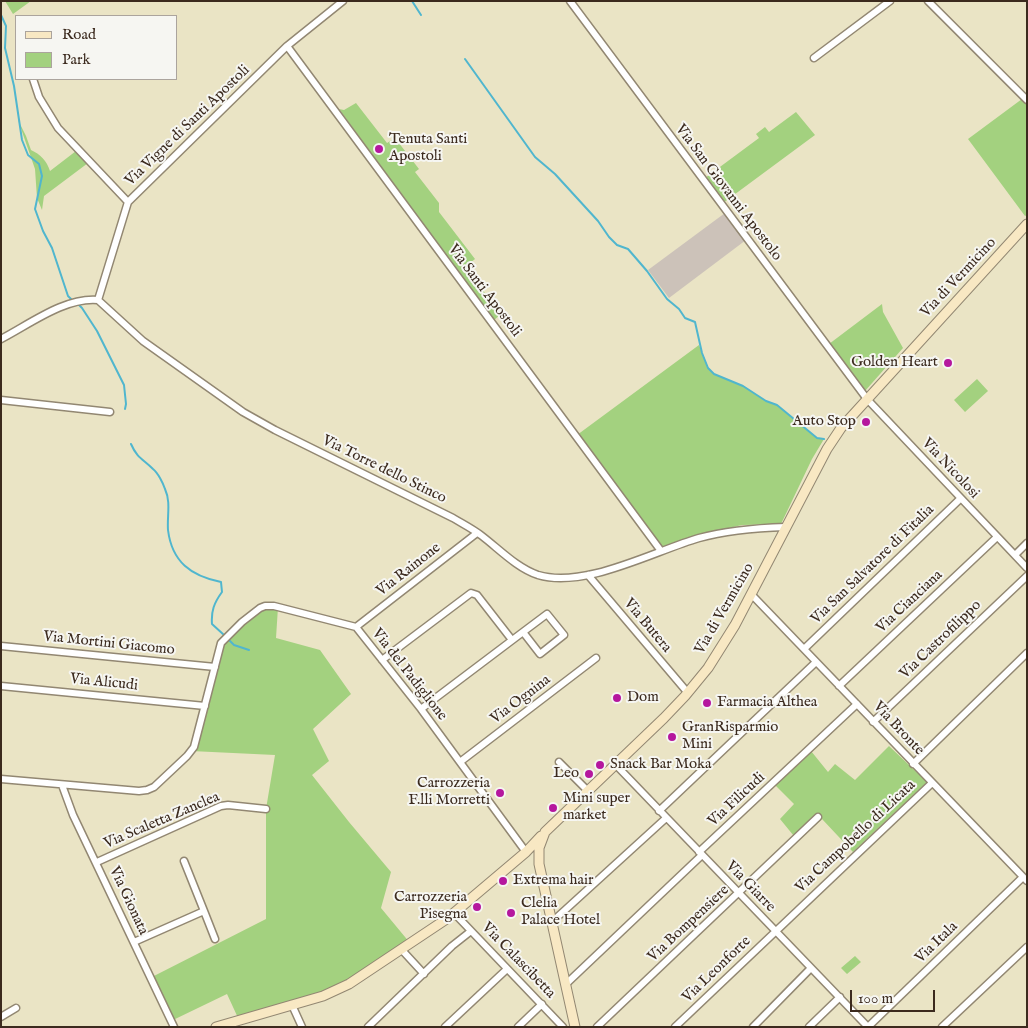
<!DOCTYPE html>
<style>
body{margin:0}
#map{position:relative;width:1028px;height:1028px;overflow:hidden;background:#eae4c5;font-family:"IM FELL English",serif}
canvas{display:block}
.frame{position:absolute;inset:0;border:2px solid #3b2a1e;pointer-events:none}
.legend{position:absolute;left:15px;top:15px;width:162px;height:65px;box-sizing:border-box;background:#f6f6f2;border:1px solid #aba49d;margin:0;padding:6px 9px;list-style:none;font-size:15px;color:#3b2a1e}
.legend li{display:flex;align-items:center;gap:10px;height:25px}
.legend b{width:25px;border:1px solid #aba49d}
.scale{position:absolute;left:850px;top:990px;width:85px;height:22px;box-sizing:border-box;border:2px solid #3b2a1e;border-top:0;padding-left:6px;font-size:15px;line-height:18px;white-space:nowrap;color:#3b2a1e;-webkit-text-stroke:4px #f6f6f2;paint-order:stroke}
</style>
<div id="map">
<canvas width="1028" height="1028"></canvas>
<div class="frame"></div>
<ul class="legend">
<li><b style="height:6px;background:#f8e8c3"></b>Road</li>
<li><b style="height:14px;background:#a3d17f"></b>Park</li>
</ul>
<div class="scale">100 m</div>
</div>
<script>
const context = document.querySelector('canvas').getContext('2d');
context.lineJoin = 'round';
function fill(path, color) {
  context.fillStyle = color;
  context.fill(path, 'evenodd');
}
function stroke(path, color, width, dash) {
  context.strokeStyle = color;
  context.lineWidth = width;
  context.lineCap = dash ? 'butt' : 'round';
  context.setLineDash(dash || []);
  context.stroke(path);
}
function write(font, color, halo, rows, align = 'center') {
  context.font = font + ' "IM FELL English",serif';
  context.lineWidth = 4;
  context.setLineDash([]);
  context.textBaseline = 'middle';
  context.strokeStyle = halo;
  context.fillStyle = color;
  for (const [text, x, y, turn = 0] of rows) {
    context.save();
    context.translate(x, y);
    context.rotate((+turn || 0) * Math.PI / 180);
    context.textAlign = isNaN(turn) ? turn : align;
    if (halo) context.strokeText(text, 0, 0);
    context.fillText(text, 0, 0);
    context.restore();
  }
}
fill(new Path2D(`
 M725,213L746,240L669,298L648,270Z`), '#ccc2b9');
fill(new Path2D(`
 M5,1H31L13,14Z
 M1022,99L1027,103V215L1025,216L968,139Z
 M356,103L387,143L395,138L419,169L415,172L439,203V212L475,259L465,267L501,314L493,321L339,109L344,110Z
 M796,112L815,135L723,203L705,178L759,138L756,134L765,127L769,132Z
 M18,120L26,136L31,150C40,154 47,161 50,171L76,151L88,163L44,196L42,210L37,198L35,169Z
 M882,304L883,312L903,348L865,391L829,344Z
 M699,345L708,367L714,374L743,386L766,401L777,405L817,438L824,439L812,459L781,524L742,525L707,533L661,549L577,435Z
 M977,379L988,391L965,412L954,400Z
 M261,607H278L276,638L320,650L351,694L313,729L329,761L312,775L349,822L391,872L381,908L410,943L349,984L239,1020L227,994L171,1021L150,978L266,919V809L275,755L191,751L221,643Z
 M889,746L927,782L853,852L822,819L798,841L780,819L794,804L775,785L811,751L828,772L835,764L855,780Z
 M855,956L861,962L847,974L841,968Z`), '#a3d17f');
stroke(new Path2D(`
 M412,1L421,15
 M1,15L6,26L5,48L14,86L22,140L28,155L39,164L42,176L35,209L43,231L52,248L68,296L72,300
 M465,59L535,157L555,174L598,221L609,237L617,245L628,249L647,271L667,299L679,309L685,318L695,322L702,353L708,368L714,374L743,386L766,401L777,405L817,438L824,439
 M77,303L82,308L97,331L124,385L126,404L125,409
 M131,444C137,458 143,459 153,469C158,473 163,483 165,489C171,502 167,516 168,530C172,562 191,576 221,582L222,592C214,603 211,611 212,624L224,635
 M228,639L234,645L249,650`), '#50b6ce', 2);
const street = new Path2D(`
 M570,1L867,399L1027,568
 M928,1L1027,100
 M287,46L661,551
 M814,58L890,1
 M33,79L39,97L58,128L128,202
 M98,300L128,202L287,46L343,1
 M1,339C30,324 65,297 98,300L143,341L243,412L275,430L453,518C463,524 473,529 482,536C499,549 517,568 538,575C585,589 654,551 699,538C728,530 756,528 786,527
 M1,400L110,412
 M1015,555L1027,543
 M588,575L688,693
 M751,594L1027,881
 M547,614L564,635L540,654L523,632Z
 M356,627L477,533
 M1,646L215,667
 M804,649L960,499
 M382,660L471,593L477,595L512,640
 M1,686L205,706
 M839,686L997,537
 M421,709L523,632
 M873,722L1027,576
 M460,762L596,658
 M559,762L587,790
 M615,764L868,1027
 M913,764L1027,653
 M1,779L139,791L147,790L154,787L187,756L194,747L221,643L242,622L260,608L265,606H274L356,627L421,709L526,852
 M62,785L73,815L174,1027
 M659,811L816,662
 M699,852L857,704
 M97,862L221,806L228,805L266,809
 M204,911L215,939
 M454,913L563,1027
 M553,921L665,819
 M134,942L204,911L184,861
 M401,949L424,974
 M566,984L702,855
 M292,1005L302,1027
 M1,1017L16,1008
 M368,1027L452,946L471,931
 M445,1027L507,969
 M518,1027L542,1004
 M597,1027L818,817
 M675,1027L932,783
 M753,1027L811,968
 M809,1027L840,997
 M868,1027L1023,877
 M942,1027L1027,947`);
const secondary = new Path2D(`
 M216,1027L323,996L349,984L448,918L526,852L541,836
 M575,1027L539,864V848L545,832L664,718L685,696L708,668L735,625L827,449L841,428L1027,224`);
stroke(street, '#928772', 9);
stroke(secondary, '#928772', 11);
stroke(street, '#fff', 6);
stroke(secondary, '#f8e8c3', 9);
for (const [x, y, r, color] of [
 [379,149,5,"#b5179e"],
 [948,363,5,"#b5179e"],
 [866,422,5,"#b5179e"],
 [617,698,5,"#b5179e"],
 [707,703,5,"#b5179e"],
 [672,737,5,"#b5179e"],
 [600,765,5,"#b5179e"],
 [589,774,5,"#b5179e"],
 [500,793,5,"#b5179e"],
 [553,808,5,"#b5179e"],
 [503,881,5,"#b5179e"],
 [477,907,5,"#b5179e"],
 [511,913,5,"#b5179e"]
]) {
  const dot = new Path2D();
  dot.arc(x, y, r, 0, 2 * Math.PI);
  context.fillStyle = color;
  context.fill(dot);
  stroke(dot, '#f6f6f2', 2);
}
write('15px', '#3b2a1e', '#f6f6f2', [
 ["Via Vigne di Santi Apostoli",188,126,-44],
 ["Via San Giovanni Apostolo",728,193,53],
 ["Via di Vermicino",959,278,-47],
 ["Via Santi Apostoli",484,291,53],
 ["Via Nicolosi",950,469,47],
 ["Via Torre dello Stinco",384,470,26],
 ["Via San Salvatore di Fitalia",873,565,-44],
 ["Via Rainone",409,570,-38],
 ["Via Cianciana",910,602,-43],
 ["Via di Vermicino",725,609,-60],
 ["Via Butera",647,626,50],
 ["Via Castrofilippo",941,640,-44],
 ["Via Mortini Giacomo",109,644,6],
 ["Via del Padiglione",409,675,52],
 ["Via Alicudi",104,683,6],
 ["Via Ognina",521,700,-37],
 ["Via Bronte",898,729,47],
 ["Via Filicudi",737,800,-43],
 ["Via Scaletta Zanclea",162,821,-23],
 ["Via Campobello di Licata",856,837,-43],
 ["Via Giarre",750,887,46],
 ["Via Gionata",128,901,65],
 ["Via Bompensiere",689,924,-43],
 ["Via Itala",937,943,-44],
 ["Via Calascibetta",518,961,46],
 ["Via Leonforte",717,970,-44]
]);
write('15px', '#3b2a1e', '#f6f6f2', [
 ["Tenuta Santi",389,140],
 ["Apostoli",389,157],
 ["Golden Heart",938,363,"right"],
 ["Auto Stop",856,422,"right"],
 ["Dom",627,698],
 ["Farmacia Althea",717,703],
 ["GranRisparmio",682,728],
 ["Mini",682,745],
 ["Snack Bar Moka",610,765],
 ["Leo",579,774,"right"],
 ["Carrozzeria",490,784,"right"],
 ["F.lli Morretti",490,801,"right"],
 ["Mini super",563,799],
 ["market",563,816],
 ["Extrema hair",513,881],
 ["Carrozzeria",467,898,"right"],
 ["Pisegna",467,915,"right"],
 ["Clelia",521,904],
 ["Palace Hotel",521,921]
], 'left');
</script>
